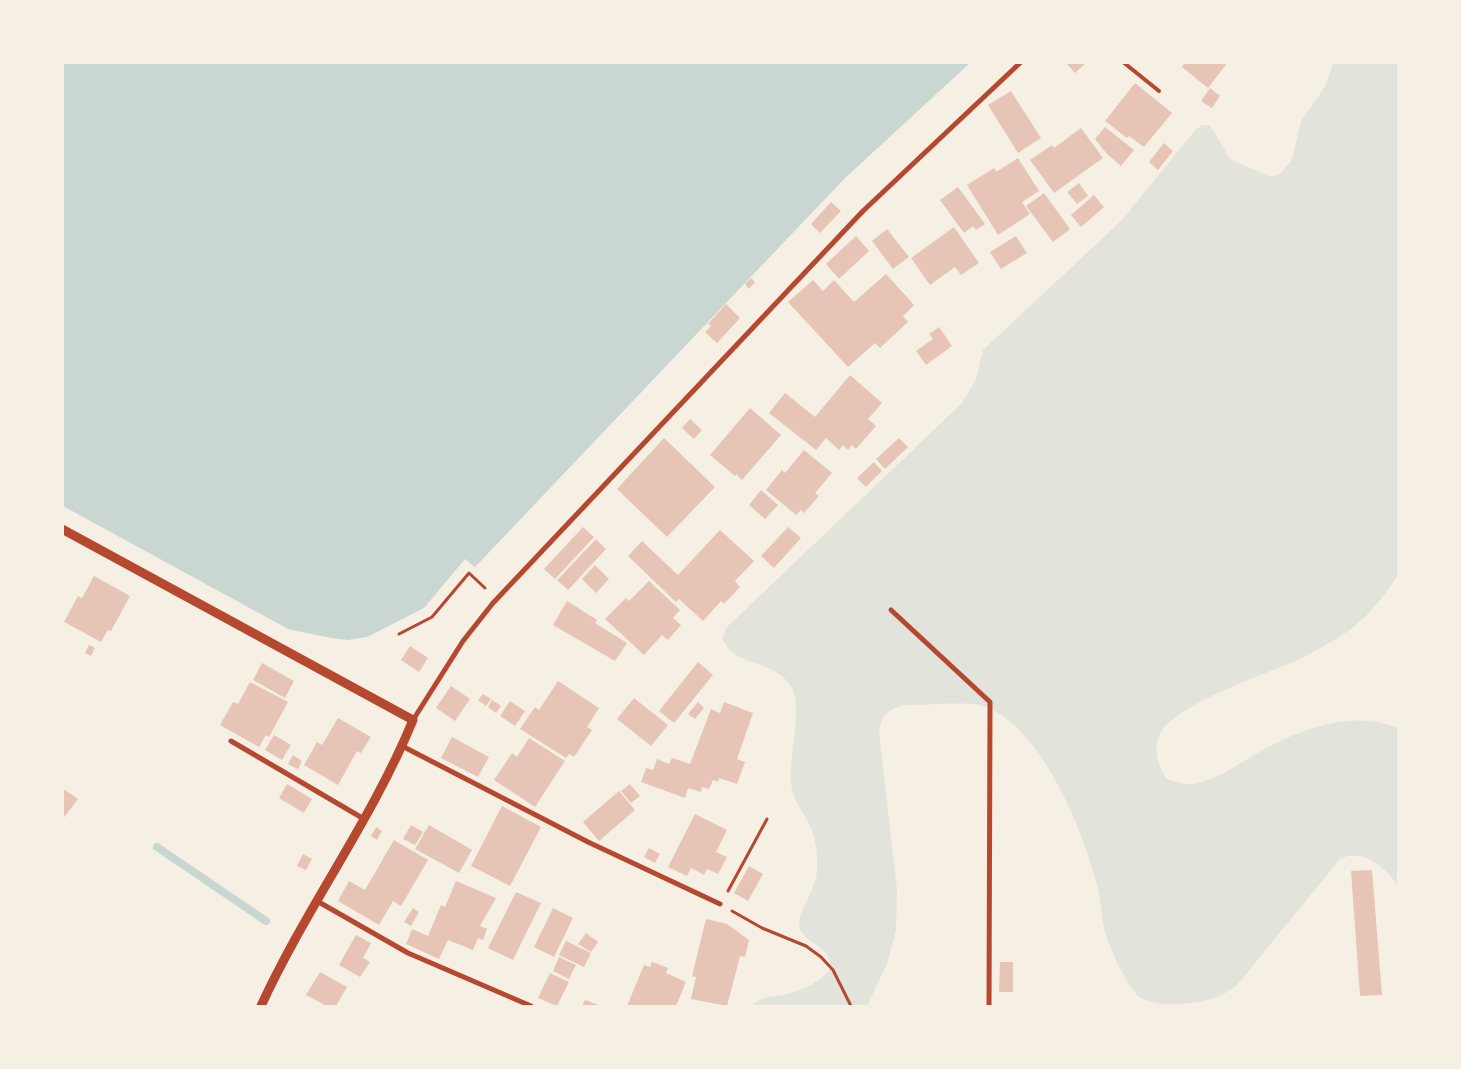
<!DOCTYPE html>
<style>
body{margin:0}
#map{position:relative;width:1461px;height:1069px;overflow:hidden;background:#f6efe4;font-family:Bitter,serif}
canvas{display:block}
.frame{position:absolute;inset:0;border:64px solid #f6efe4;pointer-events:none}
</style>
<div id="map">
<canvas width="1461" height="1069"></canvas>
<div class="frame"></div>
</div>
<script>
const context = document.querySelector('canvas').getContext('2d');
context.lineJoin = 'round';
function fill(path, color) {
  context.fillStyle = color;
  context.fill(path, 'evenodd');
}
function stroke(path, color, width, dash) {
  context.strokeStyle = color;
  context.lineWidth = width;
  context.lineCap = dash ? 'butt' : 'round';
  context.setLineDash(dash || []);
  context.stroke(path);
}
fill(new Path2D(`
 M1333,63H1398V575C1383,598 1365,621 1341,636C1327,644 1312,653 1298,660C1266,674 1171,705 1159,736C1153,752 1159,765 1166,779C1174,781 1184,785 1192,784C1214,781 1232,768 1251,757C1295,731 1348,708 1398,728V887C1387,868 1362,847 1340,859L1237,985C1229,991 1221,996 1211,999C1193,1005 1148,1009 1135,993C1125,980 1109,948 1105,932C1101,916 1101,899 1097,884C1082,829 1045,736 991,709C973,700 934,705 913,705C893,705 882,712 879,731L897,890L896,930L887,964L867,1006H752C761,995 775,997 788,994C804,990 821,981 831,968C830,943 800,943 799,924C798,914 816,888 817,871C818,853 816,836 807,820C802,810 794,801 792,789C786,762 804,711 792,688C776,658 731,668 722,637L727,627L962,403L976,379L983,350L1122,220L1196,129L1203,125H1210L1230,159L1268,176H1275L1281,173L1292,160L1301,121L1326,85Z`), '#e2e4dc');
fill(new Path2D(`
 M62,63L63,62L970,63L844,179L475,567L465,559L424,608L367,637L348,640L331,638L288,629L63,506Z`), '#c9d6d2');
stroke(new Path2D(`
 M157,847L266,921`), '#c9d6d2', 8);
fill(new Path2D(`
 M1065,62H1083L1085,64L1075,73Z
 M1185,62H1228L1208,88L1182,67Z
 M1135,83L1172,113L1144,147L1129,136L1127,138L1105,121Z
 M1210,88L1220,96L1212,108L1201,101Z
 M1011,91L1041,138L1018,153L988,105Z
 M1105,127L1134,150L1121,166L1107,154L1095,139Z
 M1081,128L1103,158L1054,193L1030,160L1052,145L1054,148Z
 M1164,143L1173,151L1158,170L1149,162Z
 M1018,158L1039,191L1022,202L1030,214L998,235L967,185L994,168L996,172Z
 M1079,183L1088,196L1077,204L1067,192Z
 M958,187L985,224L976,230L973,226L964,233L940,200Z
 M1044,193L1070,229L1053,242L1026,206Z
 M1094,195L1104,207L1081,227L1071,215Z
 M831,202L841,211L820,233L811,224Z
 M954,227L979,263L961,275L955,267L930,285L911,258Z
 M887,229L909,257L893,269L872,241Z
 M856,236L869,251L839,279L826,264Z
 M1016,236L1027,253L1001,269L990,252Z
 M886,274L914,305L903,316L908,322L880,348L875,343L848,367L788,302L813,280L823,291L834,280L854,302Z
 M751,278L755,282L749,289L745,284Z
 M726,304L740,318L717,343L705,332L711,326L708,324Z
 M939,327L952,346L926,365L916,351L933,339L929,334Z
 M850,375L882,403L868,419L876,426L856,449L852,445L848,450L843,445L839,450L826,438L816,450L769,413L785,393L815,417Z
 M750,408L781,435L742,480L736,474L735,476L710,455Z
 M690,419L702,430L694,439L682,428Z
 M664,438L715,487L667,537L617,489Z
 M899,438L908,447L885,469L876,459Z
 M804,450L832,473L815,493L819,496L804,513L801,510L796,515L766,490L782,470L785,473Z
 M874,462L882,471L866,487L857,478Z
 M761,490L778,505L765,519L749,505Z
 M583,527L594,537L555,579L544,569Z
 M788,527L801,538L774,568L761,556Z
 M720,530L754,561L735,581L740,587L724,604L721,601L703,621L679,599L676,602L628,556L642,541L678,575Z
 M596,539L606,549L568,590L557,580Z
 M595,565L609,579L596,593L582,579Z
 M94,576L130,596L111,631L108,630L101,642L64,622L78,596L82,598Z
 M649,581L680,610L673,618L681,625L668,640L662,635L644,655L605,619L626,598L629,601Z
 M567,601L597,620L595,623L627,643L615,661L553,625Z
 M89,645L95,648L91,656L85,653Z
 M410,646L428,658L419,672L401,660Z
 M698,662L713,675L674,723L659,711Z
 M262,663L294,681L285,698L253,680Z
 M558,681L599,708L587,727L592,730L574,757L569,754L566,758L520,729L535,707L539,710Z
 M250,682L288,702L269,737L266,735L259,747L220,725L233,702L238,704Z
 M451,686L470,699L455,721L436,708Z
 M483,694L491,699L486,706L478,700Z
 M634,698L668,725L651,746L617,719Z
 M492,700L501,706L496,713L488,707Z
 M510,701L525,711L515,726L500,716Z
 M698,702L704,708L695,719L688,714Z
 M724,702L753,713L737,759L745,762L737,784L719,778L718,782L713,780L709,789L702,787L701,792L688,788L685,798L641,782L646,768L653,770L657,759L669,764L672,758L690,764L711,709L720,713Z
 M338,718L371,737L361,753L357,751L338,785L304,765L317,742L322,745Z
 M274,735L291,745L282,760L265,750Z
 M452,737L489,757L478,777L441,758Z
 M529,738L565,761L535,807L494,780L512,753L517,757Z
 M293,755L302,761L298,769L288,764Z
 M287,784L312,799L304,813L279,798Z
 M630,784L640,796L631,803L621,791Z
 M62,788L78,799L62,820Z
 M619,791L635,810L599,841L583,822Z
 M502,806L541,827L510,886L471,866Z
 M695,814L727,830L716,852L727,857L718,874L707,869L704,875L691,868L687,876L668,867Z
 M411,825L423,832L415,845L403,839Z
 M429,825L472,850L459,873L415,849Z
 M376,827L382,831L377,840L371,836Z
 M394,840L428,860L401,906L393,901L379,925L338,901L349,881L365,890Z
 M649,848L660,854L655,863L644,857Z
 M303,854L312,859L306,870L297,866Z
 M749,866L763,874L748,901L734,893Z
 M1372,870L1382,995L1360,996L1351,871Z
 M456,881L496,898L480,926L487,929L483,940L478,938L473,950L448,940L439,959L406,944L412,929L428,936L441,905L445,907Z
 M516,892L541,903L513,960L488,948Z
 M413,908L419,912L411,926L404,922Z
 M553,908L573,918L554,957L534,947Z
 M706,919L727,924L749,940L745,957L740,956L727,1006L691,999L696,977L692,976Z
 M586,933L598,942L591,952L578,944Z
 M356,935L371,943L363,958L370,962L360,977L339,965Z
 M566,941L591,953L584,967L559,955Z
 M559,957L576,965L569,979L553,971Z
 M652,962L668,968L666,973L686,982L676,1006H627L644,965L650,967Z
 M1000,962H1013V992H999Z
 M320,972L347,987L336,1006H327L306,995Z
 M550,973L569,982L557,1006L538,998Z
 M585,1000L601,1006H582Z`), '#e6c5b7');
stroke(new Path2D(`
 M399,634L432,617L469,573L485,588
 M728,891L767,819
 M732,911L762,928L806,946L821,957L833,970L851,1006`), '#b5482f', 3);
stroke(new Path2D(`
 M1123,62L1159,91`), '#b5482f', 4);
stroke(new Path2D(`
 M891,610L990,702L989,1006
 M413,720L463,641L493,603L863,211L1021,62
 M231,741L364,819
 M402,746L588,842L720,904
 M317,901L408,953L531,1006`), '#b5482f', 5);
stroke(new Path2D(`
 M62,529L413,720C372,820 306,908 261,1006`), '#b5482f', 9);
</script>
